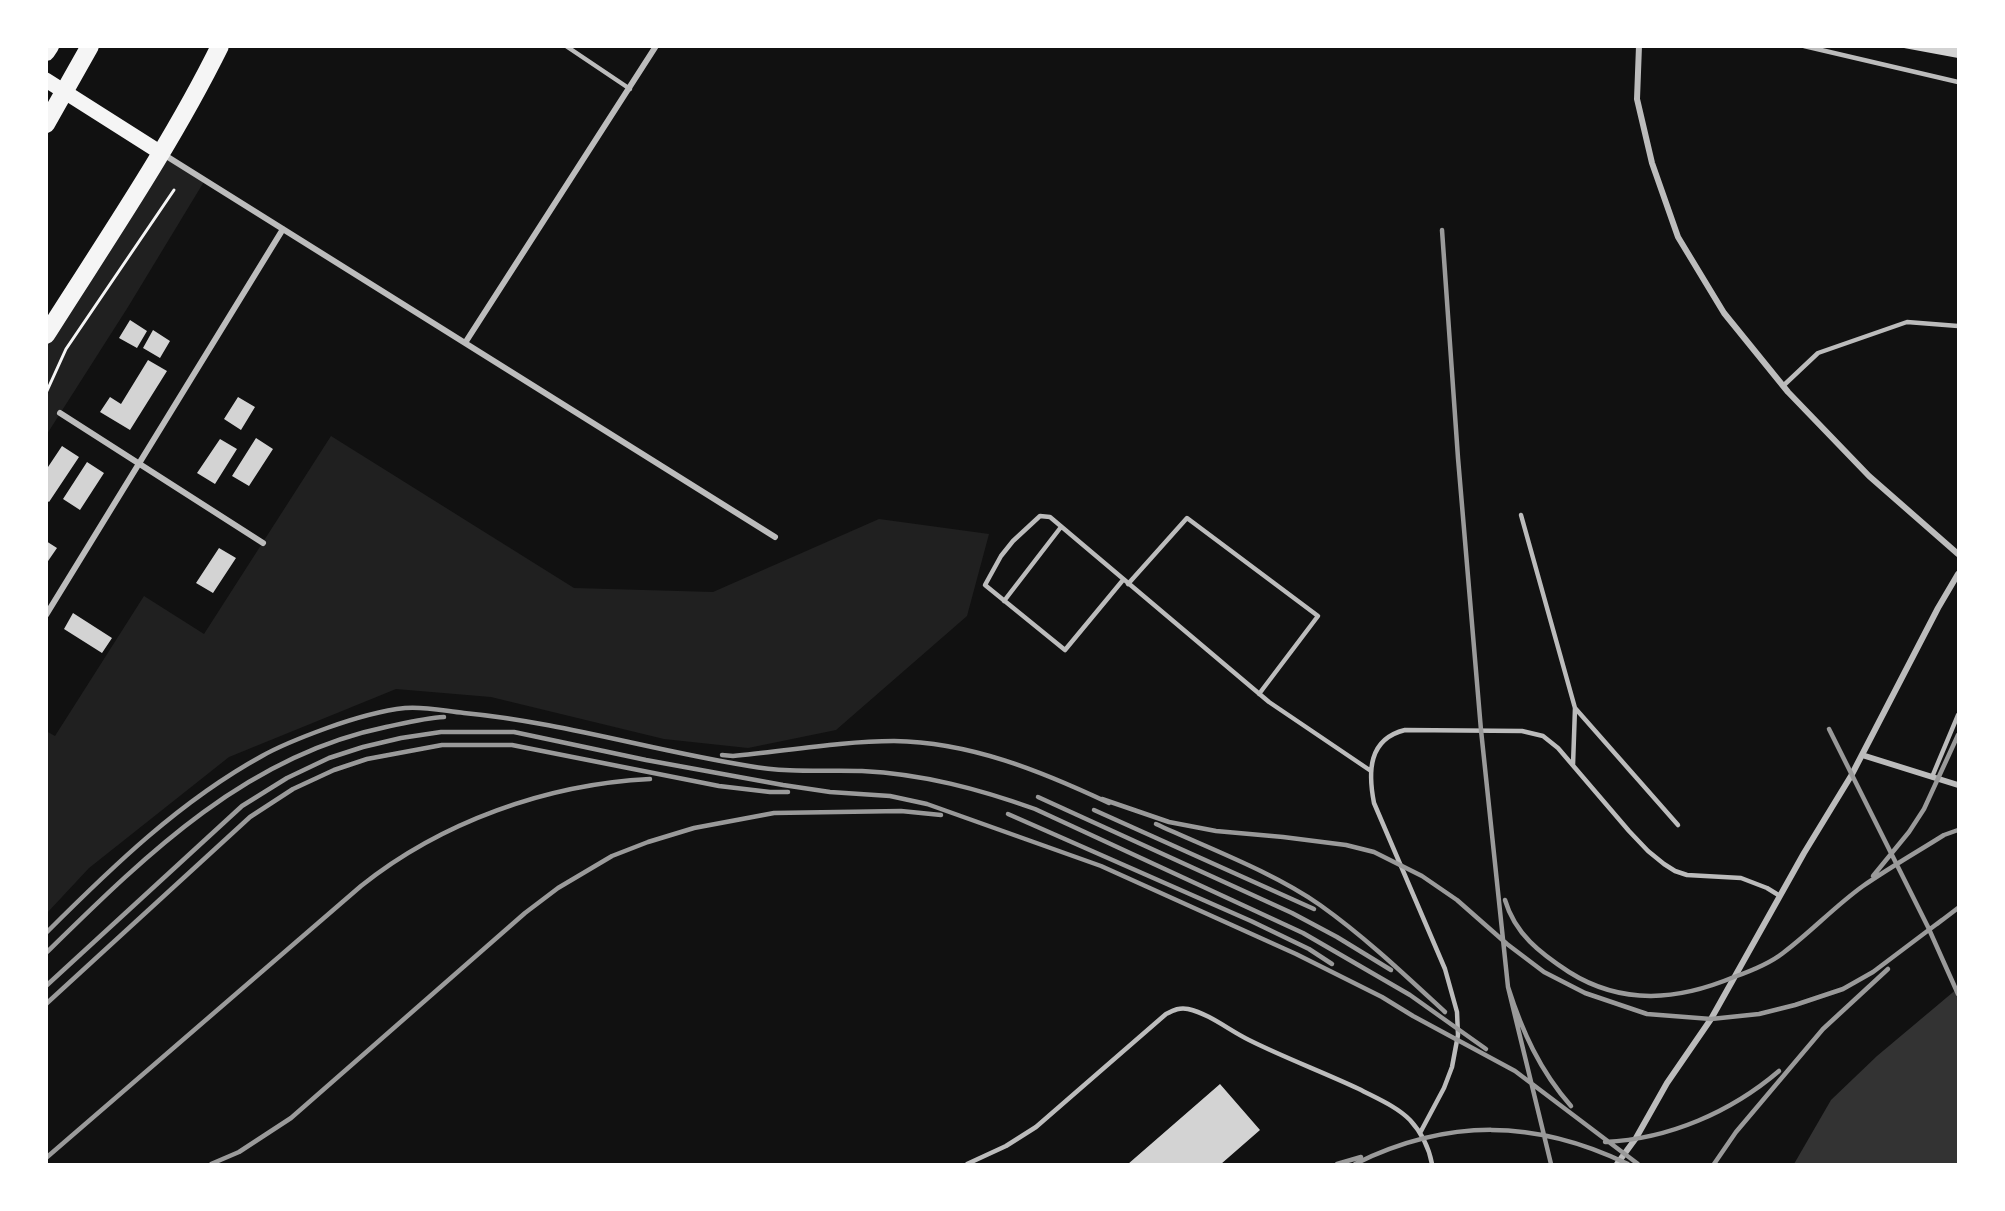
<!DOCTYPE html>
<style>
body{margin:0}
#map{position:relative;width:2005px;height:1211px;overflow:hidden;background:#111;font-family:"Exo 2",sans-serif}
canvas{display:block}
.frame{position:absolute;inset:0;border:48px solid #fff;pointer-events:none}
</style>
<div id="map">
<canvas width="2005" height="1211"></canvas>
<div class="frame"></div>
</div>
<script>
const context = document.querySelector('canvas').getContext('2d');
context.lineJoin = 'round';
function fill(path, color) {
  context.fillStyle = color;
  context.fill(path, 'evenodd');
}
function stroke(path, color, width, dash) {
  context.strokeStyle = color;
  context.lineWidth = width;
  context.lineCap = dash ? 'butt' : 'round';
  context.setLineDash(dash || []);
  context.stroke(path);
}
fill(new Path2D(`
 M161,153L205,180L128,307L47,434V335Z
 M331,436L574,588L713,592L879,519L989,534L967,616L836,730L748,748L664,739L491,697L396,689L229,757L89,868L47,913L46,731L55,736L144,596L204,634Z`), '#202020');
fill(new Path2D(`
 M1958,988V1164H1794L1831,1100L1877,1056Z`), '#333');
fill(new Path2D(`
 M1905,46H1958V58L1904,48Z
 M130,320L147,331L137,348L119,338Z
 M153,330L170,341L160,358L143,348Z
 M148,360L167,371L130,430L100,412L110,397L121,404Z
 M238,397L255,407L241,430L224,419Z
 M256,438L273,449L249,486L232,476Z
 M220,439L237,449L215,484L197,473Z
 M62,446L79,457L49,502L46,500V470Z
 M87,462L104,473L80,510L63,499Z
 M46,541L57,548L46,564Z
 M219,548L236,558L213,593L196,583Z
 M73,613L112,638L102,653L64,629Z
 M1220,1084L1260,1130L1221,1164H1128Z`), '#d3d3d3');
stroke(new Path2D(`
 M46,393L66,349L174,190`), '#f5f5f5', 3);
stroke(new Path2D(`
 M566,46L630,89
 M1804,46L1958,82
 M1783,386L1818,353L1907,322L1958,326
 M1521,515L1575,708L1573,765
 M1123,580L1065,650L985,585L1001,556L1013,541L1040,516L1050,517L1269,702L1371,771
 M1128,584L1187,518L1318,616L1259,694
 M1004,601L1061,527
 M1575,708L1678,825
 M1932,777L1958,715
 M1420,1133L1444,1088L1452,1067L1458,1035L1457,1012L1445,969L1374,803C1368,772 1368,739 1405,730L1522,731L1543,736L1558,748L1629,831L1648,851L1664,864L1675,871L1687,875L1741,878L1767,888L1780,896
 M967,1164L1006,1146L1036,1127L1166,1014C1174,1010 1180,1007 1188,1009C1210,1014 1230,1031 1249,1040C1285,1058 1323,1072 1359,1089C1376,1098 1396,1106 1410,1120C1421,1132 1429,1148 1432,1164`), '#bcbcbc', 4.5);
stroke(new Path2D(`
 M1639,46L1637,99L1652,163L1678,237L1724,313L1788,392L1869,476L1958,554
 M163,154L775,537
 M465,343L656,46
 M60,413L263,543
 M46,615L283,229
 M1862,755L1958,785
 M1617,1164L1636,1138L1667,1083L1711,1019L1804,853L1851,776L1938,608L1958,574`), '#bcbcbc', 6);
stroke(new Path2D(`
 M46,80L161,153`), '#f5f5f5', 15);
stroke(new Path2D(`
 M46,52L50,46
 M46,124L90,46
 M46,335C106,240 170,147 220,46`), '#f5f5f5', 18);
stroke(new Path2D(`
 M1442,230L1458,458L1481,730L1508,987
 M1829,729L1928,927L1958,994
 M722,755L733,756C785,751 843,741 894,741C970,742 1041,771 1109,803
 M1038,797L1292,913L1337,937L1391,970
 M1102,799L1169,822L1216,831L1283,837L1346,845L1374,852L1422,876L1457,900L1507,944L1544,972L1585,993L1647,1014L1711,1019L1759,1014L1795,1005L1843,989L1873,972L1942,920
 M1094,810L1314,909
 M1008,814L1251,921L1309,949L1332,964
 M1156,824C1208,848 1273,872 1320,905C1365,937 1405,975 1445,1012
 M1873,876L1909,832L1924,809L1958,735
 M1505,900C1515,934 1540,953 1569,972C1623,1006 1679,1000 1734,977C1751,971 1769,964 1783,953C1811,932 1835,906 1863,886C1889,868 1917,852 1944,835L1958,830
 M1937,924L1958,908
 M46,933C112,867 180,801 262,756C283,744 305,736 327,728C352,719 378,711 405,708C423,706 445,711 464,713C560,722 654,751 749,766C787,773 825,770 862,771C923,774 979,789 1035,809L1303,933L1410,995L1486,1049
 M46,953C145,856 245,756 386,727C405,723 425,718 444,717
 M46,986L242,806L287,778L329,758L363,747L401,738L441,732H514L646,760L783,785L830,792L890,796L927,804L1101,866L1296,954L1382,997L1413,1016L1515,1071L1638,1164
 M46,1004L250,817L293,789L334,770L367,759L442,745H512L719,786L770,792H788
 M1605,1142C1669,1139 1731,1112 1779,1071
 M46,1158L361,886C441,822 547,784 650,779
 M211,1164L239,1152L291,1118L525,913L558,888L612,856L648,842L694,828L774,813L901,811L941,815
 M1337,1164L1361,1157
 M1355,1164C1448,1118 1535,1119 1628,1164
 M1551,1164L1508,987C1522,1031 1540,1071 1571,1106
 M1714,1164L1736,1132L1823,1029L1888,969`), '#9a9a9a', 4.5);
</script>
